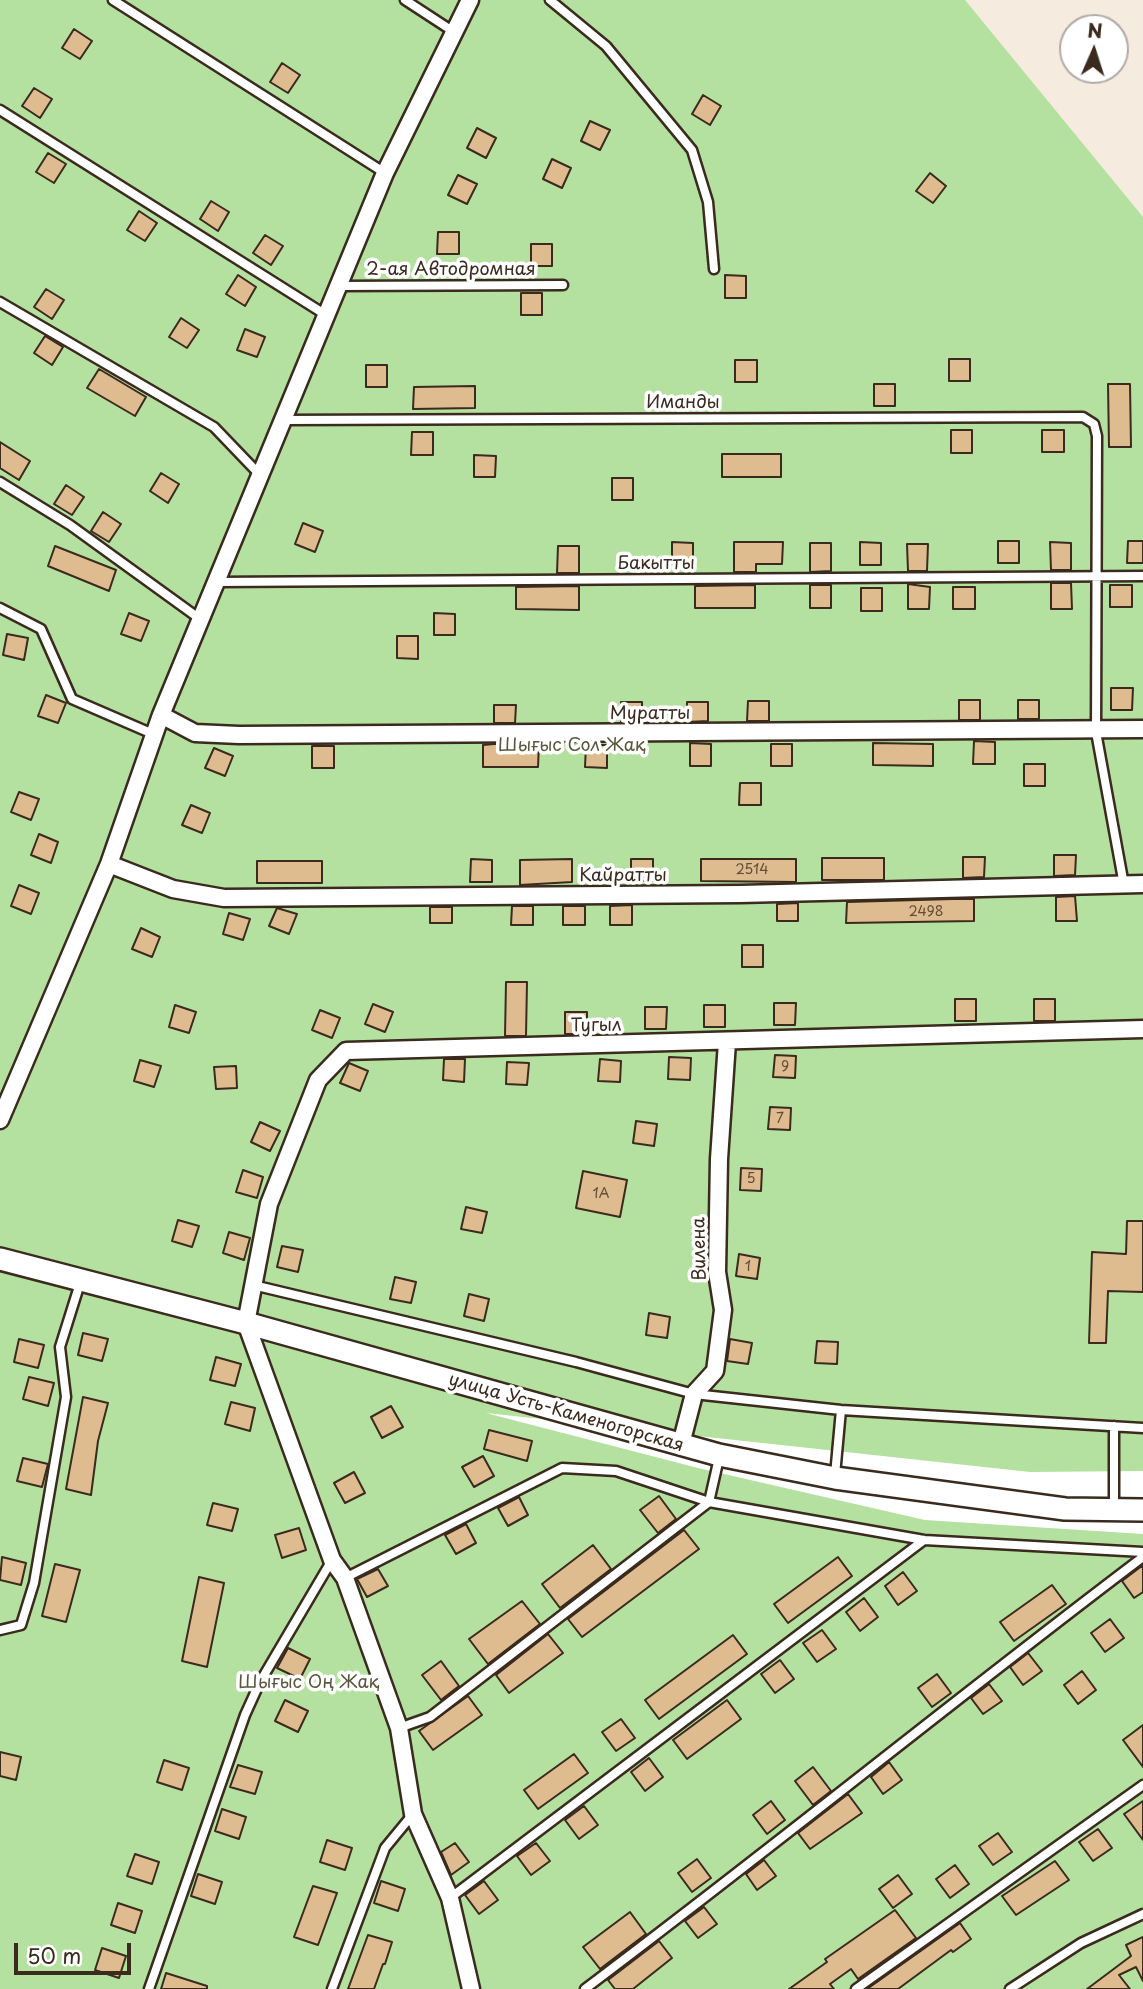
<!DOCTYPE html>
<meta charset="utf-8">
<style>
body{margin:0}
#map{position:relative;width:1143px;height:1989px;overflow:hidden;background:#fff;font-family:"Playpen Sans",sans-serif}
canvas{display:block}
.north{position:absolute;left:1059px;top:14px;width:70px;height:70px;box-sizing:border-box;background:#fff;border:2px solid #b1aaa5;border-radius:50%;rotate:3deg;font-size:19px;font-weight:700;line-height:28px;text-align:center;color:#3b2a1e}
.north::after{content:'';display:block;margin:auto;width:24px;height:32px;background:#3b2a1e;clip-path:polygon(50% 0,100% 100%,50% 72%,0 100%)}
.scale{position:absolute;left:14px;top:1943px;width:117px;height:32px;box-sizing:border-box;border:4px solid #3b2a1e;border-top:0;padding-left:9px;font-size:21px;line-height:24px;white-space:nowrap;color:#3b2a1e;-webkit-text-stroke:5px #fff;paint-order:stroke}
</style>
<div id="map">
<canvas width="1143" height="1989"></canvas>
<div class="north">N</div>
<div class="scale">50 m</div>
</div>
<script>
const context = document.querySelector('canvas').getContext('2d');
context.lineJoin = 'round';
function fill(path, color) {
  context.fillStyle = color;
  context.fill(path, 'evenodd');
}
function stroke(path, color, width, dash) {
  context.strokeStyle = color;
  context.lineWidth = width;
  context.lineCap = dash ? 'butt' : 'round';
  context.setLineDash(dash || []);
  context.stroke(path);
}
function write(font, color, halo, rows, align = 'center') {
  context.font = font + ' "Playpen Sans",sans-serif';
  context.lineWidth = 7;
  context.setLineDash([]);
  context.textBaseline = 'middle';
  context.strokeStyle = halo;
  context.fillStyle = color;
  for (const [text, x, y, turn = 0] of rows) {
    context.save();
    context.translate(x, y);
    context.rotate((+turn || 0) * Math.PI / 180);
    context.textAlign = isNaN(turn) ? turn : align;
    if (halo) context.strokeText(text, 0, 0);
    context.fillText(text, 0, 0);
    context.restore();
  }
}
fill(new Path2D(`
 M753,0H1143V341ZM1073,28H1115V70H1073Z`), '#f5ebde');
fill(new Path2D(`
 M0,0H965L1143,217V1471L1030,1472L486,1413L698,1468L925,1520L1143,1534V1989H0Z`), '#b4e19f');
const building = new Path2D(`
 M74,29L92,41L80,59L62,48Z
 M282,63L300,75L288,93L270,82Z
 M34,88L52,99L40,118L22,106Z
 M703,95L721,106L710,125L692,114Z
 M590,121L610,130L600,150L581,141Z
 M477,128L496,138L486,158L467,148Z
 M48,153L66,164L54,183L36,172Z
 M552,159L571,168L562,188L543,179Z
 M930,173L946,186L933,203L916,191Z
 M458,175L477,184L467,204L448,195Z
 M211,201L229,212L218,231L200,219Z
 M139,211L157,223L145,241L127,230Z
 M438,232H459V254H437Z
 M265,235L283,246L271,265L253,253Z
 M531,244H552V266H531Z
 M238,275L256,287L245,306L226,294Z
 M725,275L746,276V298H725Z
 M46,289L64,300L52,319L34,307Z
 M521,293H542V315H521Z
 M181,318L199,330L187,348L169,337Z
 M245,329L265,337L257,357L237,350Z
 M45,336L63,347L52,365L34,353Z
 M949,359H970V381H949Z
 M735,360H757V382H735Z
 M366,365H387V387H366Z
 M99,369L146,397L135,416L87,388Z
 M874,384H895V406H874Z
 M1108,384H1130L1131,447H1109Z
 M475,386V408L413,409L414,387Z
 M951,430H972V453H951Z
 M1042,430H1064V452H1042Z
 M412,432H433V455H411Z
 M0,442L30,461L19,480L0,468Z
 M722,454H781V477H722Z
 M474,455L496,456L495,477H474Z
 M161,473L179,484L168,503L150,491Z
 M612,478H633V500H612Z
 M66,485L84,497L72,515L54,504Z
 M103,512L121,524L109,542L91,531Z
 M303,523L323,531L315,552L295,544Z
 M998,541H1019V563H998Z
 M1128,541H1143V563H1127Z
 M672,542L693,543V565L672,564Z
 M734,542H783L782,564H756V572H734Z
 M860,542L881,543V565H860Z
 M1050,542L1071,543V570H1051Z
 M810,543H831V571L810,572Z
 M907,544H928L927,571H908Z
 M55,546L116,570L109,591L48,566Z
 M558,546H579V573H557Z
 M1051,583H1071L1072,609H1051Z
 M908,584L930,587L929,609H908Z
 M755,585V608H695V586Z
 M810,585H831V608H810Z
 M1110,585H1132V607H1110Z
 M579,586V610L516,609V587Z
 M953,587H975V609H953Z
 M861,588H882V611H861Z
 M129,613L149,621L141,641L121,634Z
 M434,613L455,614V635H434Z
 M7,634L28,638L24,660L3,655Z
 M397,636H418V659L397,658Z
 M1111,688H1133L1132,710H1111Z
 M46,695L66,703L58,723L38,716Z
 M959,700H980V720H959Z
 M1018,700H1039V719H1018Z
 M748,701H769V721H747Z
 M621,702H642V722H621Z
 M687,702H708V721L687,722Z
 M494,705H516L515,723H494Z
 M974,741L995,742V764H973Z
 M690,743L711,744V766H690Z
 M873,743L933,744V766L873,765Z
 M494,744H539L538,767H483V745Z
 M771,744H792V766H771Z
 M586,745H607V768L585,767Z
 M312,746H334V768H312Z
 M214,748L233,756L225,776L205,768Z
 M1024,764H1045V786H1024Z
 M740,783H761V805H739Z
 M19,792L39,799L31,820L11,812Z
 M191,805L210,813L202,833L182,825Z
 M39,834L58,842L51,863L31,855Z
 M1054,855H1076L1075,875L1054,876Z
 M963,857H985L984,877L963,878Z
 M822,858H884V880H822Z
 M471,859L492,860V882H470Z
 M572,859V882L520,885V860Z
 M631,859H653V881H631Z
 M701,859H796V882L701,881Z
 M257,861H322V883H257Z
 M19,885L39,893L31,914L11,906Z
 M1075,896L1077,921H1056V897Z
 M953,899H974V921L846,923L847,902Z
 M798,903V921H777V904Z
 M632,905V925H610V906Z
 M512,906H533V925H511Z
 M563,906H585V925H563Z
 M430,907H452V923H430Z
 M277,908L297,914L289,934L269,926Z
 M229,913L250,919L243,940L223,934Z
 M141,928L160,937L152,957L132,949Z
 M742,945H763V967H742Z
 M506,982H527L526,1036H505Z
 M955,999H976V1021H955Z
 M1034,999H1055V1021H1034Z
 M774,1003H796L795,1025H774Z
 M373,1004L393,1012L385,1032L365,1024Z
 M175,1005L196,1012L189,1033L169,1027Z
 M704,1005H725V1027H704Z
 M645,1007H667L666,1029H645Z
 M320,1010L340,1018L332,1038L312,1030Z
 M565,1012H587V1034H565Z
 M775,1055L796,1056L795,1078L773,1077Z
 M669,1057L691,1058L690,1080L668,1079Z
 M444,1059H465L464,1082L443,1080Z
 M600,1059L621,1061L620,1082L598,1081Z
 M140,1060L161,1066L154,1087L134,1081Z
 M507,1062L529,1063L527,1085L506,1084Z
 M349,1063L368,1071L360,1091L340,1083Z
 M236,1066L237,1088L216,1089L214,1067Z
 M770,1107L791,1108L790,1130L768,1129Z
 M636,1121L657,1124L654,1146L633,1143Z
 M260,1122L280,1131L270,1151L251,1142Z
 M741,1168L762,1169L761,1191L740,1190Z
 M243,1170L263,1177L257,1198L236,1192Z
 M583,1171L627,1180L620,1217L576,1208Z
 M466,1207L487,1212L482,1233L461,1229Z
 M178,1220L199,1226L192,1247L172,1241Z
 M1127,1221H1143V1292L1108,1291L1106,1343H1089L1092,1252L1126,1254Z
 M229,1232L250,1238L244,1260L223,1253Z
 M282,1246L303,1250L298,1272L277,1267Z
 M739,1254L760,1258L757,1279L736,1276Z
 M395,1277L416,1282L411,1303L390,1299Z
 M469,1294L489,1299L484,1321L464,1316Z
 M649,1313L670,1317L667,1338L646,1335Z
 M83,1333L108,1339L102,1361L78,1355Z
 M19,1339L44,1345L38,1368L14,1362Z
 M730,1339L752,1343L748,1364L727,1361Z
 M817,1341L838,1342L837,1364L815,1363Z
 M216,1357L241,1364L235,1386L210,1380Z
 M29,1377L54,1383L48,1406L23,1399Z
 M83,1397L108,1403L98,1441L91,1495L66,1489Z
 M231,1402L255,1408L250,1431L225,1424Z
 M391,1406L403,1427L382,1438L371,1417Z
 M489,1430L532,1441L527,1461L484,1449Z
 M483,1456L494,1476L474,1487L462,1467Z
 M23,1458L48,1464L42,1487L17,1481Z
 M354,1472L365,1493L345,1503L334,1483Z
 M659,1496L676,1519L658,1533L640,1510Z
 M519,1497L528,1515L508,1526L498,1508Z
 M213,1503L238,1509L232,1531L207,1525Z
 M466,1524L476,1543L456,1554L445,1535Z
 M299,1528L306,1550L282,1558L275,1535Z
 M684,1530L699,1549L582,1637L568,1619Z
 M593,1545L611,1569L560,1608L542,1584Z
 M2,1557L26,1563L21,1585L0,1580Z
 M838,1557L852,1576L788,1623L774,1604Z
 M55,1564L80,1570L66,1622L42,1616Z
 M1143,1565V1592L1134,1598L1122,1581Z
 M378,1569L388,1586L367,1597L357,1579Z
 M903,1572L917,1591L898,1605L885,1586Z
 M199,1577L224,1583L207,1667L182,1661Z
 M1052,1585L1066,1604L1014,1641L1000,1622Z
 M864,1598L878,1617L860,1631L846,1612Z
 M522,1601L540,1624L488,1664L469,1639Z
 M1110,1619L1124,1638L1105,1652L1091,1633Z
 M822,1630L836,1649L817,1662L803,1643Z
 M548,1634L563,1653L509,1693L496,1675Z
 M733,1635L747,1654L659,1719L645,1700Z
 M288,1648L310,1659L300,1679L277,1668Z
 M1028,1653L1042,1671L1023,1685L1010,1667Z
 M780,1660L794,1679L775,1693L761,1674Z
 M441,1661L459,1686L441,1700L422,1675Z
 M1082,1671L1096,1690L1078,1704L1064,1685Z
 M937,1674L951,1693L932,1707L918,1688Z
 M989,1684L1002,1701L983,1714L971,1698Z
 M468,1696L482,1715L433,1750L419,1731Z
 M285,1700L308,1711L298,1732L275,1721Z
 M727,1700L741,1719L687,1759L673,1740Z
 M621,1719L635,1738L616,1751L602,1732Z
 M1143,1725V1767L1123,1740Z
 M0,1752L21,1757L16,1780L0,1776Z
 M574,1754L588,1773L538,1809L524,1790Z
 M649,1758L663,1777L645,1791L631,1772Z
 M164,1760L189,1768L182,1790L157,1782Z
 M889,1762L902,1780L883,1794L871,1777Z
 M238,1765L262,1772L255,1794L230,1787Z
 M813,1767L831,1791L813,1805L795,1781Z
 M848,1794L862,1813L810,1849L798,1833Z
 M771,1801L785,1820L767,1834L753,1815Z
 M1143,1801V1840L1124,1814Z
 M584,1806L598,1825L579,1839L565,1820Z
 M222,1809L246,1817L239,1839L215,1831Z
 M1098,1829L1112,1848L1093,1861L1079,1842Z
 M998,1833L1012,1852L993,1865L979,1846Z
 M327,1840L352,1848L345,1870L320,1862Z
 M455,1843L469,1862L451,1875L441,1852Z
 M536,1843L550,1861L531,1875L517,1856Z
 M135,1854L159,1862L152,1884L127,1876Z
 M697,1859L711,1878L692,1892L678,1873Z
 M764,1860L776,1876L757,1890L746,1874Z
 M1055,1861L1069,1880L1016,1915L1002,1896Z
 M955,1865L969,1884L950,1898L936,1879Z
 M198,1874L222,1882L215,1904L191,1896Z
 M898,1875L912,1894L893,1908L879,1889Z
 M381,1881L405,1889L398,1911L374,1903Z
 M484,1881L498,1900L479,1914L465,1895Z
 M313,1886L337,1893L318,1945L294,1937Z
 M118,1903L142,1911L135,1933L111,1925Z
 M704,1907L717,1924L698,1938L685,1921Z
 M895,1910L916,1938L858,1979L851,1969L830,1984L834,1989H789L827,1962L825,1959Z
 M630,1912L646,1934L600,1969L583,1947Z
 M960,1923L971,1939L953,1952L951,1950L898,1989H867Z
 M368,1935L392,1942L385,1964H383L374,1989H348Z
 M1143,1937V1981L1136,1967L1119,1975L1130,1989H1087L1131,1956L1126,1945Z
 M659,1941L672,1958L633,1989H615L608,1980Z
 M102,1948L126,1956L119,1978L95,1970Z
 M166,1973L207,1986V1989H161Z`);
fill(building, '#debc90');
stroke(building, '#3b2a1e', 2);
const lane = new Path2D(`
 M113,0L385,173
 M405,0L454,32
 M550,0L606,46L692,150L708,202L714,269
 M0,110L326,315
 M338,286L563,285
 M0,302L214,427L260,475
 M283,420L1083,417L1094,424L1097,436L1096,732L1124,885
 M0,482L70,525L200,619
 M216,582L1143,576
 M0,608L41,629L72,699L153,734
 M253,1285L576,1362L694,1394L841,1410L1143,1428
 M1114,1426V1507
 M835,1475L841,1410
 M345,1578L562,1468L616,1471L709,1502L924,1540L1143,1552
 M0,1630L21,1625L34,1583L66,1397L60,1347L81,1280
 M399,1728L430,1717L709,1502L719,1458
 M450,1898L924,1540
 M149,1989L245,1715L260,1682L332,1560
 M332,1989L385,1848L413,1814
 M585,1989C773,1848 955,1699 1143,1557
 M856,1989L1143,1785
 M1010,1989L1081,1943L1143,1914`);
const street = new Path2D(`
 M161,715L195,733L239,735L1143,729
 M109,864L173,889L224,898L740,894L1143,884
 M0,1120L109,864L161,715L385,173L470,0
 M681,1444L694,1394L715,1371L723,1310L717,1272L719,1159L727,1042
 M471,1989L450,1898L413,1814L399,1728L345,1578L332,1560L246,1323L269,1204L318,1080L346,1051L1143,1029`);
const secondary = new Path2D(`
 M0,1259L246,1323L719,1455L835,1478L1065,1509L1143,1510`);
stroke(lane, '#3b2a1e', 13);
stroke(street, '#3b2a1e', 21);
stroke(secondary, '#3b2a1e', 26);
stroke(lane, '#fff', 8);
stroke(street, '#fff', 16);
stroke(secondary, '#fff', 21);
write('14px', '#644e3a', null, [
 ["2514",752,870],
 ["2498",926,912],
 ["9",785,1067],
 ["7",780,1119],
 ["5",751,1179],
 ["1А",601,1194],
 ["1",748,1267]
]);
write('18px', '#3b2a1e', '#fff', [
 ["2-ая Автодромная",451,270],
 ["Иманды",683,403],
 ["Бакытты",656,564],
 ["Муратты",650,714],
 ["Кайратты",623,876],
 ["Тугыл",596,1026,-1],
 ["Вилена",700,1249,-91],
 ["улица Усть-Каменогорская",566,1413,16]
]);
write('18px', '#59583e', '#fff', [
 ["Шығыс Сол Жақ",572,746],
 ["Шығыс Оң Жақ",309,1683]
]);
</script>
